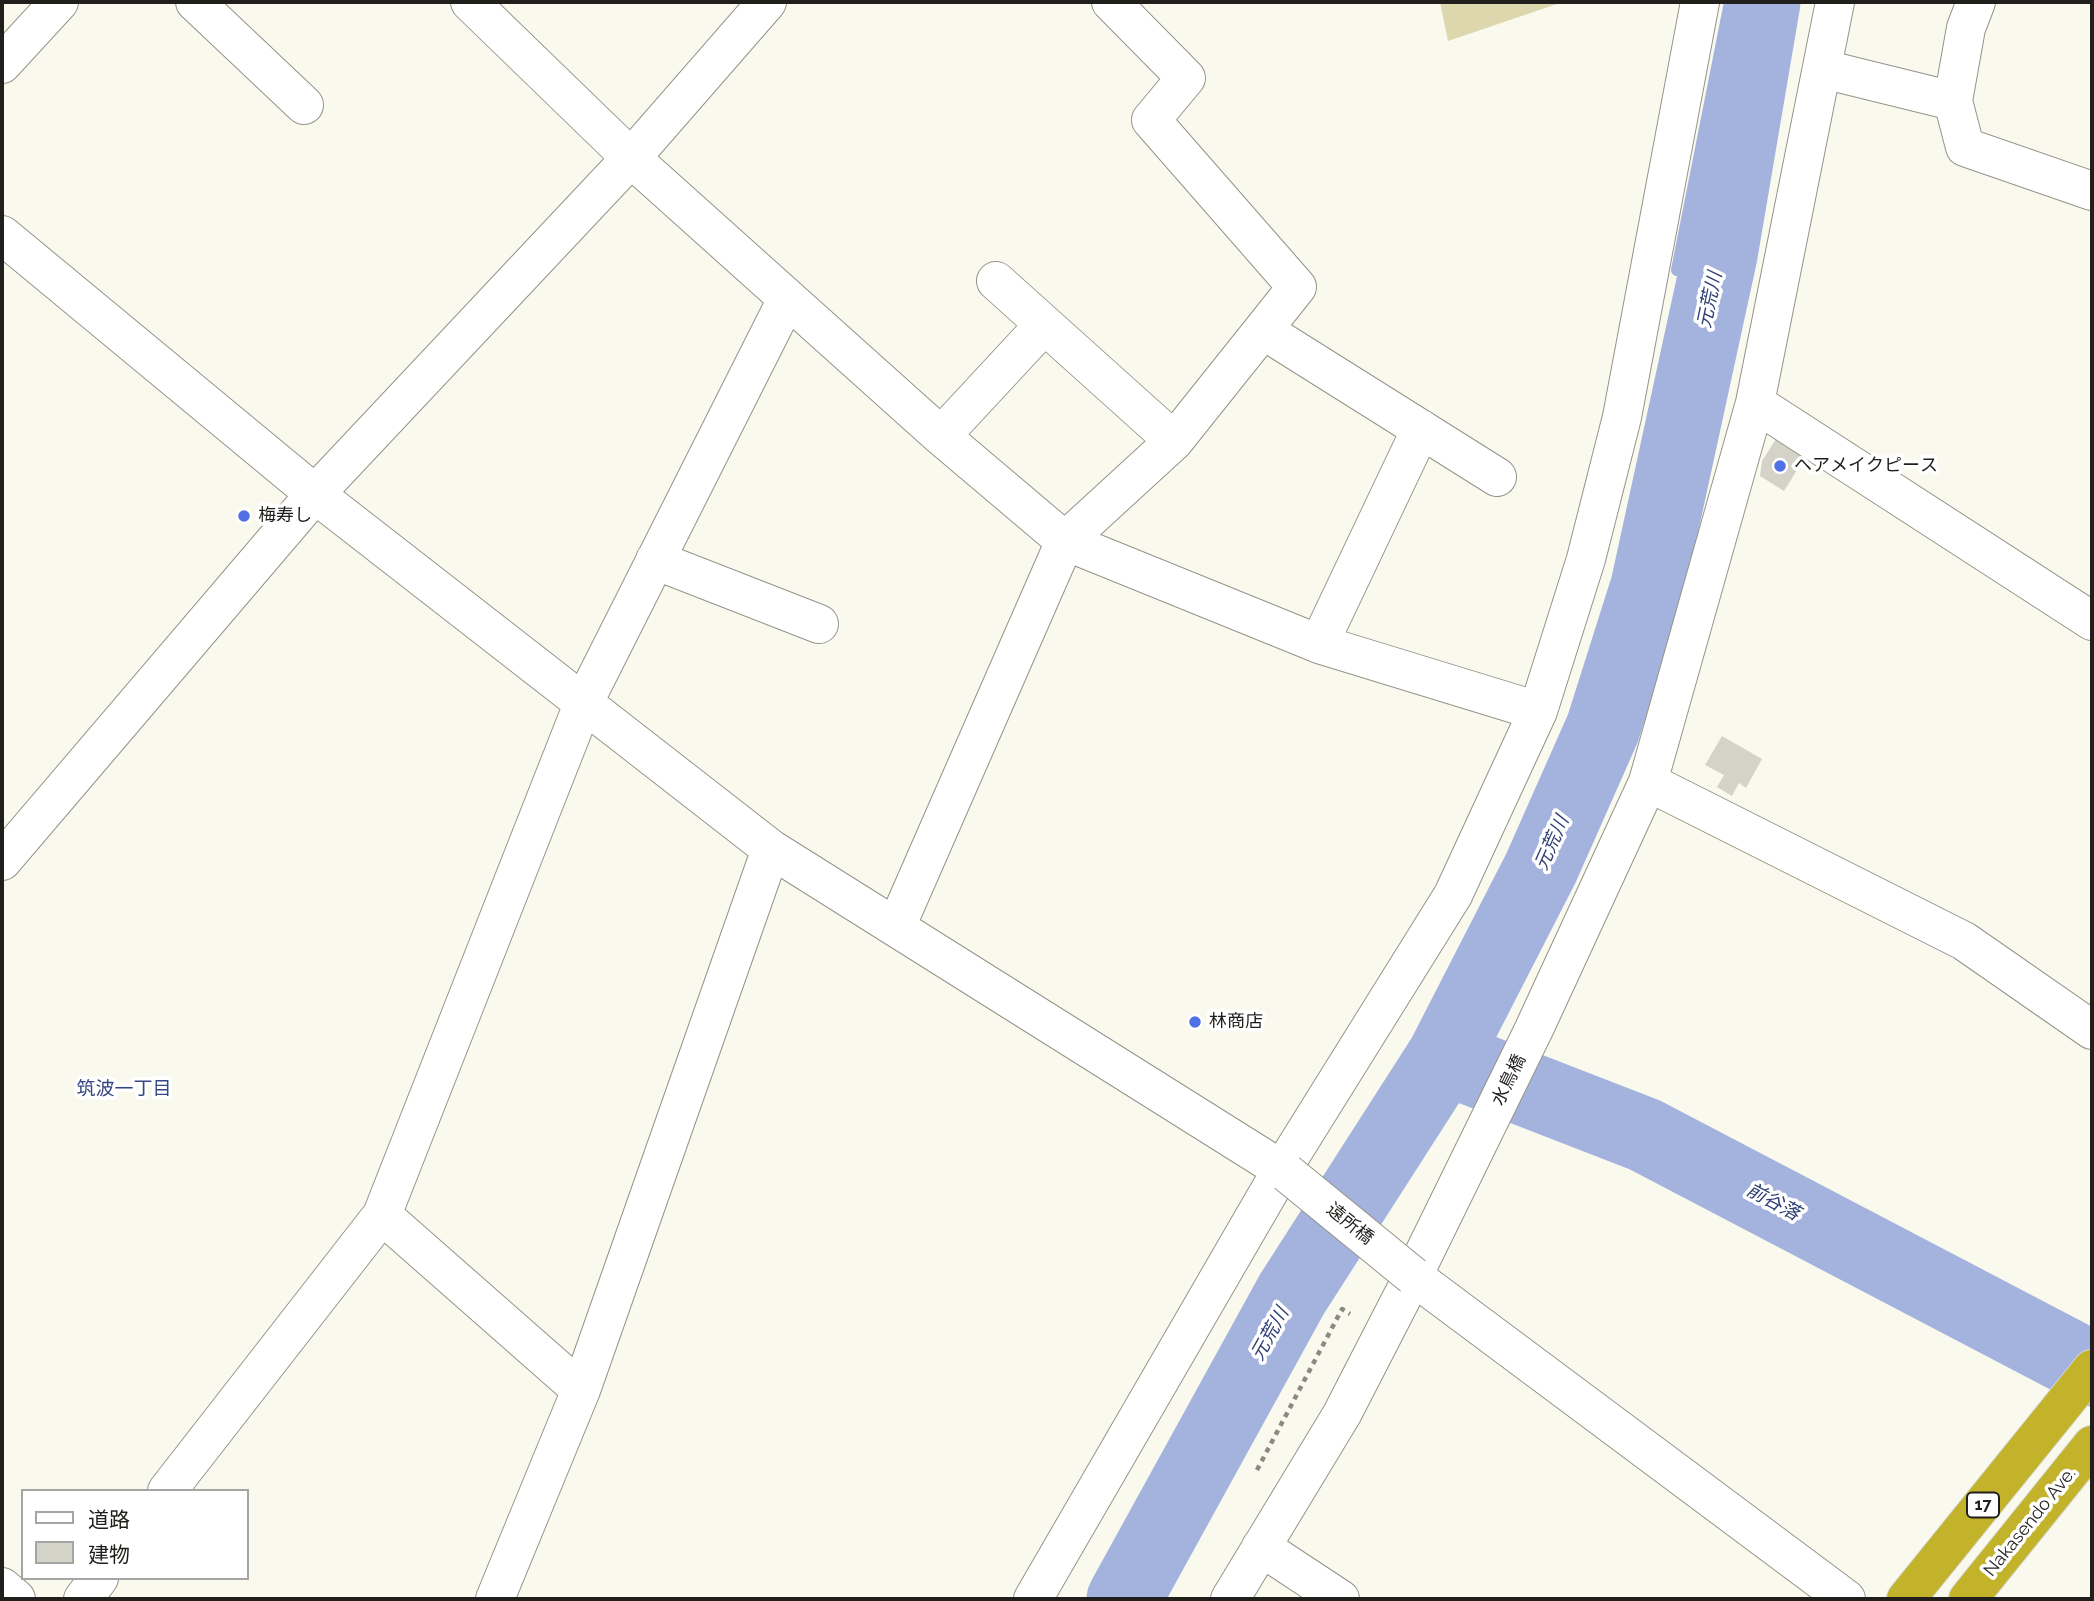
<!DOCTYPE html>
<meta charset="utf-8">
<style>
body{margin:0}
#map{position:relative;width:2094px;height:1601px;overflow:hidden;background:#faf9ee;font-family:Raleway,"Noto Sans JP",sans-serif}
canvas{display:block}
.frame{position:absolute;inset:0;border:4px solid #201f1c;pointer-events:none}
.legend{position:absolute;left:21px;top:1489px;width:228px;height:91px;box-sizing:border-box;background:#fff;border:2px solid #a6a5a4;margin:0;padding:9px 12px;list-style:none;font-size:21px;color:#201f1c}
.legend li{display:flex;align-items:center;gap:14px;height:35px}
.legend b{width:35px;border:2px solid #a6a5a4}
</style>
<div id="map">
<canvas width="2094" height="1601"></canvas>
<div class="frame"></div>
<ul class="legend">
<li><b style="height:9px;background:#fff"></b>道路</li>
<li><b style="height:19px;background:#d3d3c8"></b>建物</li>
</ul>
</div>
<script>
const context = document.querySelector('canvas').getContext('2d');
context.lineJoin = 'round';
function fill(path, color) {
  context.fillStyle = color;
  context.fill(path, 'evenodd');
}
function stroke(path, color, width, dash) {
  context.strokeStyle = color;
  context.lineWidth = width;
  context.lineCap = dash ? 'butt' : 'round';
  context.setLineDash(dash || []);
  context.stroke(path);
}
function write(font, color, halo, rows, align = 'center') {
  context.font = font + ' Raleway,"Noto Sans JP",sans-serif';
  context.lineWidth = 7;
  context.setLineDash([]);
  context.textBaseline = 'middle';
  context.strokeStyle = halo;
  context.fillStyle = color;
  for (const [text, x, y, turn = 0] of rows) {
    context.save();
    context.translate(x, y);
    context.rotate((+turn || 0) * Math.PI / 180);
    context.textAlign = isNaN(turn) ? turn : align;
    if (halo) context.strokeText(text, 0, 0);
    context.fillText(text, 0, 0);
    context.restore();
  }
}
fill(new Path2D(`
 M1440,2H1563L1448,41Z`), '#dcd7ad');
stroke(new Path2D(`
 M1677,270L1730,2`), '#a3b3de', 12);
stroke(new Path2D(`
 M1444,1057L1645,1135L2092,1369
 M1124,1599L1292,1294L1444,1057L1541,868L1603,728L1648,586L1720,255L1763,2`), '#a3b3de', 75);
fill(new Path2D(`
 M1776,439L1805,457L1784,491L1760,476L1762,461Z
 M1722,736L1762,759L1746,788L1739,783L1732,796L1717,787L1724,775L1705,765Z`), '#d3d3c8');
const minor = new Path2D(`
 M195,2L304,105
 M470,2L631,158L941,436L1065,541L1319,644L1538,711
 M2,64L59,2
 M1823,69L1953,101L1965,147L2092,191
 M1953,101L1966,28L1976,2
 M2,235L315,494L771,849L1287,1173
 M996,281L1174,441
 M1263,330L1497,477
 M1755,403L2092,621
 M941,436L1044,325
 M655,560L819,624
 M1319,644L1421,429
 M1648,782L1964,941L2092,1030
 M2,861L315,494L631,158L767,2
 M896,927L1065,541L1174,441L1297,287L1151,120L1186,78L1111,2
 M382,1215L581,1390
 M1413,1276L1846,1599
 M167,1491L382,1215L583,704L787,299
 M1261,1547L1340,1599
 M2,1587L16,1599
 M83,1599L99,1578
 M495,1599L581,1390L771,849
 M1033,1599L1281,1171L1453,895L1538,711L1586,559L1622,417L1700,2
 M1230,1599L1342,1414L1413,1276L1534,1029L1648,782L1755,403L1835,2`);
const highway = new Path2D(`
 M1906,1599L2092,1369
 M1968,1599L2092,1445`);
stroke(minor, '#95948a', 40);
stroke(highway, '#d7d7d6', 40);
stroke(new Path2D(`
 M1257,1470L1342,1309L1350,1314`), '#8a8982', 4.5, [5, 5]);
stroke(minor, '#fff', 38);
stroke(highway, '#c2b32b', 38);
const minorBridge = new Path2D(`
 M1287,1173L1413,1276`);
stroke(minorBridge, '#95948a', 40, []);
stroke(minorBridge, '#fff', 38);
for (const [x, y, r, color] of [
 [1780,466,7,"#5070e4"],
 [244,516,7,"#5070e4"],
 [1195,1022,7,"#5070e4"]
]) {
  const dot = new Path2D();
  dot.arc(x, y, r, 0, 2 * Math.PI);
  context.fillStyle = color;
  context.fill(dot);
  stroke(dot, '#fff', 2.5);
}
for (const [x, y, w] of [
 [1983,1505,32]
]) {
  const box = new Path2D();
  box.roundRect(x - w / 2, y - 12.5, w, 25, 5);
  context.fillStyle = '#fff';
  context.fill(box);
  stroke(box, '#201f1c', 2);
}
write('bold 16px', '#201f1c', null, [
 ["17",1983,1505]
]);
write('18px', '#201f1c', '#fff', [
 ["ヘアメイクピース",1794,466],
 ["梅寿し",258,516],
 ["林商店",1209,1022]
], 'left');
write('18px', '#201f1c', '#fff', [
 ["水鳥橋",1509,1080,-64],
 ["遠所橋",1350,1224,39],
 ["Nakasendo Ave.",2030,1522,-51]
]);
write('italic 19px', '#2f4075', '#fff', [
 ["元荒川",1710,300,-78],
 ["元荒川",1552,843,-66],
 ["前谷落",1773,1202,28],
 ["元荒川",1270,1334,-61]
]);
write('19px', '#364882', '#fff', [
 ["筑波一丁目",124,1089]
]);
</script>
